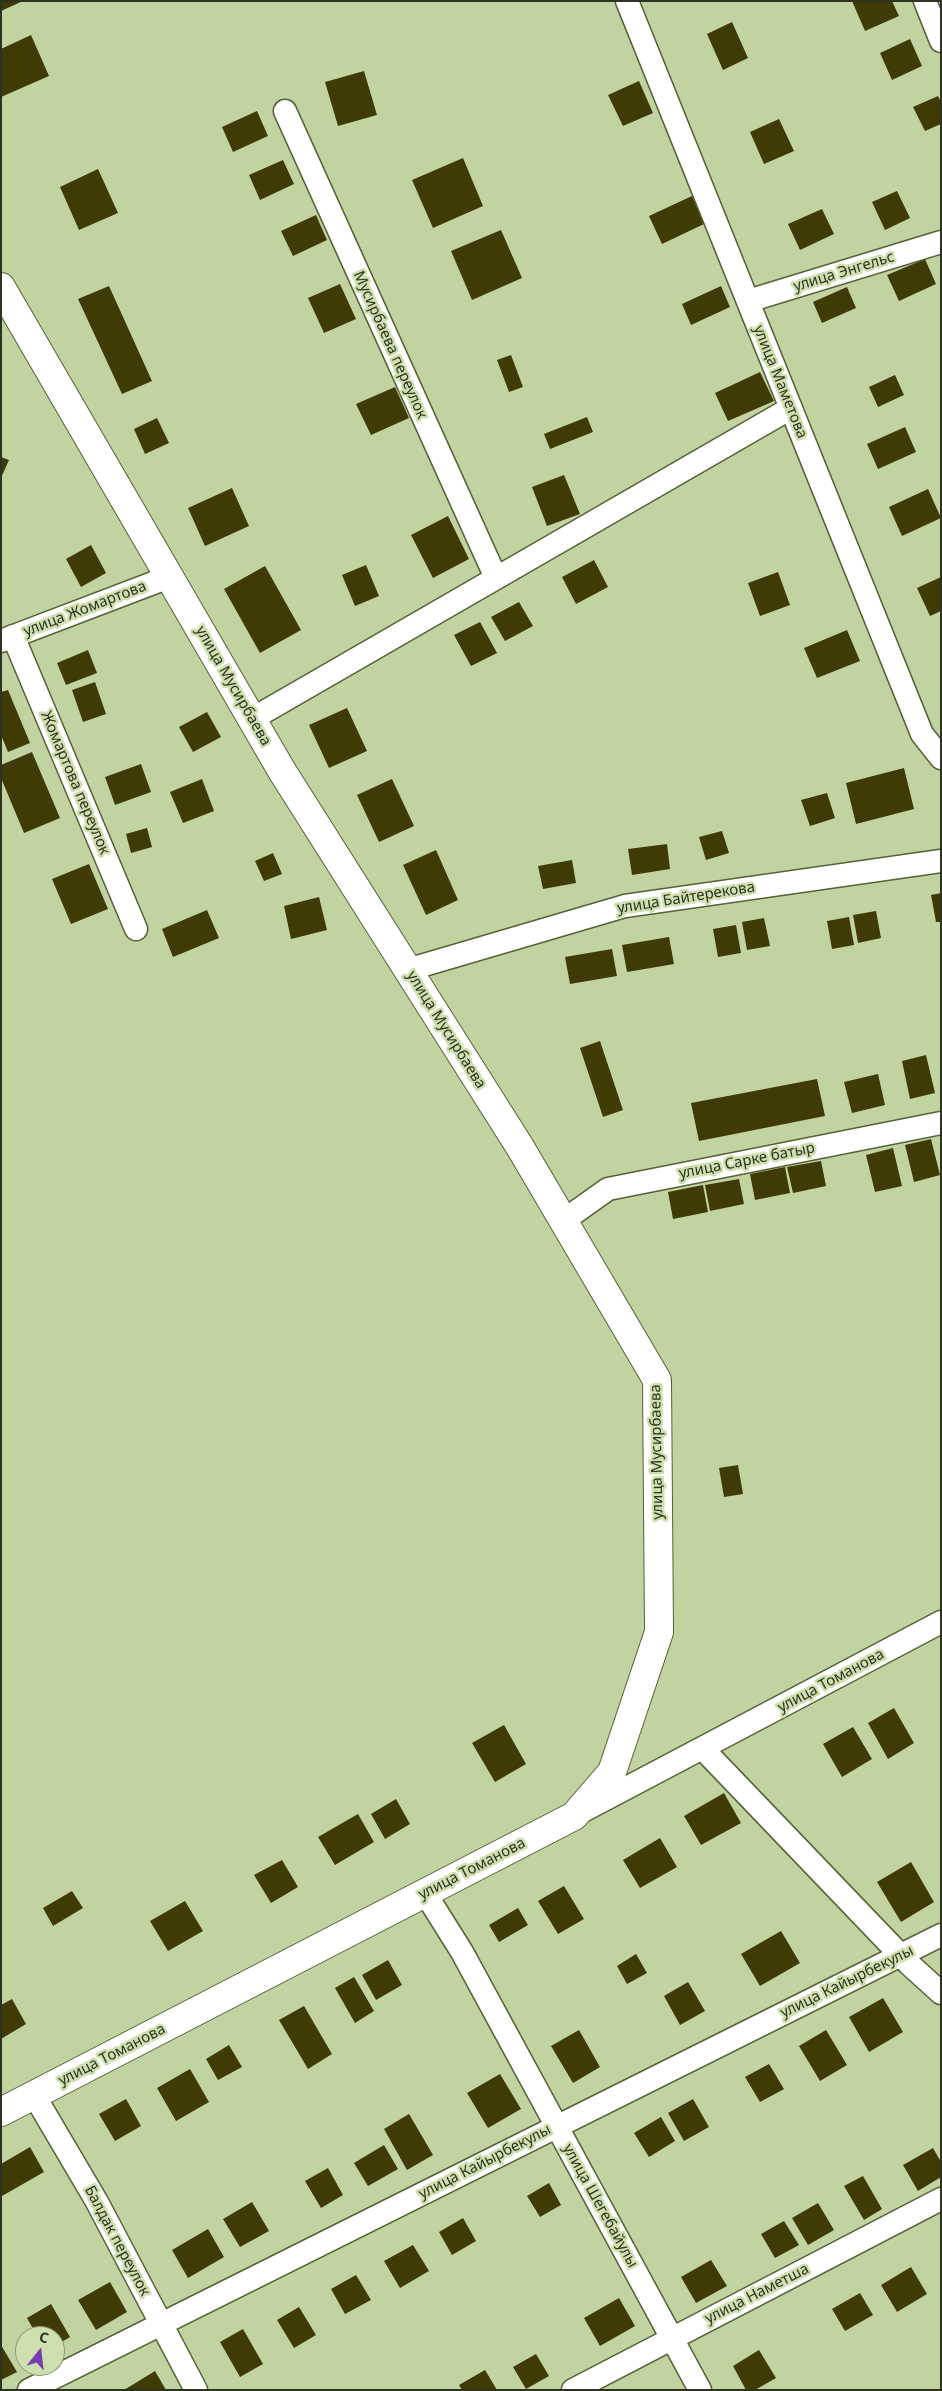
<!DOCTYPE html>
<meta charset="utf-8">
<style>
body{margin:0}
#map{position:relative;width:942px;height:2391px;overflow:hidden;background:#c2d3a2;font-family:"Noto Sans",sans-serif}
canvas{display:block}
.frame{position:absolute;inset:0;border:2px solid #2d3320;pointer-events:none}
.north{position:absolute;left:15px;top:2326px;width:50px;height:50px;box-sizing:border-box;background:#cfe0af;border:1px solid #8e9b76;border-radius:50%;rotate:16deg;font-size:14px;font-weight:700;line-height:20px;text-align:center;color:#2d3320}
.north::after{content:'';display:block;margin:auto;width:18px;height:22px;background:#773db3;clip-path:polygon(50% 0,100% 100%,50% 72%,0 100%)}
</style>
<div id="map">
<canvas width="942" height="2391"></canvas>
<div class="frame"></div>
<div class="north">С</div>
</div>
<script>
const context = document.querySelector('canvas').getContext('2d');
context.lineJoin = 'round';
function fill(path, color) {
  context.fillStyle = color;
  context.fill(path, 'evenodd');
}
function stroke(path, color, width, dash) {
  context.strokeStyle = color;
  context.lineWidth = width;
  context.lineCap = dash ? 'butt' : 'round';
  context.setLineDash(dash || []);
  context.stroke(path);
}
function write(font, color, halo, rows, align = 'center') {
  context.font = font + ' "Noto Sans",sans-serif';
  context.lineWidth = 5;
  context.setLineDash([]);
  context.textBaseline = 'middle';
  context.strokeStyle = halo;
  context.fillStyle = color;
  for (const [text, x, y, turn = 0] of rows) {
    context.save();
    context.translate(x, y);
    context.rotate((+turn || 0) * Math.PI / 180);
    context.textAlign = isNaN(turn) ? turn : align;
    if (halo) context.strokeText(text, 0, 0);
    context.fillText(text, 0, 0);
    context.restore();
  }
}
fill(new Path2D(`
 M1,1H23L1,11Z
 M852,1H892L899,16L865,31Z
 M732,22L748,58L723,70L707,34Z
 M31,35L49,76L1,97V49Z
 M910,39L922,66L892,80L880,53Z
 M364,71L377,115L338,126L325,82Z
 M639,81L653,113L623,126L608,95Z
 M938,96L941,102V124L925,131L913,107Z
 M257,111L268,136L233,152L222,127Z
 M779,119L794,151L764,164L750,132Z
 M463,158L483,206L433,228L412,180Z
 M283,160L294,184L260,200L249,175Z
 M98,169L118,213L79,230L60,187Z
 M897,191L910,218L885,230L872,202Z
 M692,196L704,224L662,244L649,216Z
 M822,209L834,234L800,250L788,224Z
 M316,215L327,240L293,256L281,231Z
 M501,230L522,278L472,300L451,251Z
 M925,259L936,284L899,301L887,275Z
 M340,284L356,319L324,333L308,298Z
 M109,286L152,381L122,394L78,299Z
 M721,286L730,307L691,325L682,304Z
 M847,287L856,308L822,323L813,302Z
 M511,355L523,387L509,392L497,360Z
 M760,372L774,401L728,421L715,393Z
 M895,375L904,395L878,407L869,387Z
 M395,387L409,418L371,435L356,404Z
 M587,417L593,432L550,449L544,434Z
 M157,418L169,443L145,454L134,429Z
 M905,427L916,452L878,469L867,444Z
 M1,457L9,460L1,478Z
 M564,475L580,514L547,526L532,487Z
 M232,488L249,526L205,546L188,508Z
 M928,489L941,518L902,536L889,507Z
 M448,516L469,559L433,578L411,535Z
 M91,545L106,573L81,587L66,559Z
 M594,560L608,587L576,604L562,577Z
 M366,565L379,596L355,606L342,575Z
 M265,566L301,630L260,653L224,589Z
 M778,572L790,605L760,616L748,583Z
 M941,577V611L930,616L917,588Z
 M519,602L533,626L505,641L491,617Z
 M480,622L497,653L471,666L454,635Z
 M847,630L860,661L817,678L804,648Z
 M88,650L97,673L66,685L57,663Z
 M95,682L106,714L83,722L72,690Z
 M8,690L30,743L8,752L1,735V692Z
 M347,708L367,751L329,768L309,725Z
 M207,712L221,737L193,752L179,727Z
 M32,752L60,818L24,833L1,778V765Z
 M141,764L151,792L115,805L105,777Z
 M904,768L914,809L856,824L846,783Z
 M202,779L214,811L183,823L170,792Z
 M392,779L414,826L379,842L357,795Z
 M827,793L835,818L810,826L801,800Z
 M147,828L152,847L131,853L126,834Z
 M722,831L729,853L706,860L699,837Z
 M667,844L670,869L632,875L628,849Z
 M436,850L458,900L426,915L403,865Z
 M273,853L282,874L264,881L255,861Z
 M572,860L576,883L543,889L538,866Z
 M89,864L108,909L71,924L52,879Z
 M941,893V922H936L931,895Z
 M319,897L327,930L291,939L284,906Z
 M207,910L219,938L173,957L162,929Z
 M876,911L881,938L858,943L853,915Z
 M849,917L854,945L832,949L827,921Z
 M764,918L770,946L747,950L742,922Z
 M736,925L741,953L718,957L713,929Z
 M669,937L674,964L627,972L622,945Z
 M612,949L617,976L570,984L565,957Z
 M600,1041L623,1110L603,1117L580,1048Z
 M926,1055L935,1093L910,1099L902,1061Z
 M878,1074L885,1105L852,1113L844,1082Z
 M817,1079L825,1116L699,1141L691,1103Z
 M931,1139L940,1175L914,1182L905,1145Z
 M893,1148L902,1186L875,1192L866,1155Z
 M821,1161L826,1186L793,1193L787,1167Z
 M785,1167L790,1193L755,1200L750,1174Z
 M739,1179L744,1204L710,1211L705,1185Z
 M703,1185L708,1212L673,1219L668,1192Z
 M738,1465L743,1494L724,1497L719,1468Z
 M894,1708L914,1743L888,1759L868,1723Z
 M504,1725L526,1764L495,1782L472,1743Z
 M853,1727L872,1759L842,1777L823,1744Z
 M724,1793L741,1823L701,1845L684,1816Z
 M396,1799L410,1824L385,1839L371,1814Z
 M358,1814L374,1842L335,1865L318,1837Z
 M660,1838L677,1867L640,1888L623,1860Z
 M282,1860L298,1887L271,1903L254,1875Z
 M911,1862L934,1902L901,1922L877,1882Z
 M564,1886L584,1919L558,1934L538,1901Z
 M72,1891L83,1908L53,1926L43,1908Z
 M185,1901L203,1931L168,1951L150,1921Z
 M518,1908L528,1925L499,1942L489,1925Z
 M781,1931L800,1963L760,1986L741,1954Z
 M636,1954L647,1973L627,1984L617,1966Z
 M388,1960L402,1985L376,2000L362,1975Z
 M354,1977L374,2011L355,2023L335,1988Z
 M688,1982L705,2011L680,2025L664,1996Z
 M883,1998L903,2032L869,2052L849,2017Z
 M12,1999L26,2024L1,2039V2005Z
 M304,2006L332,2054L308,2069L279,2020Z
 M579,2030L600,2067L573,2083L551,2046Z
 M826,2030L847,2065L820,2081L799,2046Z
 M229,2045L242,2067L218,2080L206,2059Z
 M769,2064L784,2089L760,2102L745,2077Z
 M190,2069L209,2102L176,2121L157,2088Z
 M500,2074L521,2109L488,2128L467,2093Z
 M126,2099L141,2126L115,2141L99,2114Z
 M693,2099L709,2127L684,2141L668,2113Z
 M409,2114L433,2155L407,2170L384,2129Z
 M661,2117L675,2141L649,2157L634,2133Z
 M384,2145L398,2169L368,2186L354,2163Z
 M30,2147L44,2172L2,2196L1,2164Z
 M933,2148L941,2162V2177L918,2191L903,2165Z
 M328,2168L343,2195L321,2208L305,2181Z
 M863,2176L882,2209L864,2220L844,2186Z
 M549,2183L561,2205L540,2217L527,2196Z
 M252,2202L269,2231L240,2247L223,2219Z
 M818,2203L834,2230L808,2245L792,2218Z
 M463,2218L476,2241L452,2255L439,2232Z
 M784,2221L799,2245L775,2258L761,2234Z
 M208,2229L224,2257L188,2278L172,2250Z
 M413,2245L429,2271L400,2288L384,2261Z
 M711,2260L727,2286L696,2303L681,2277Z
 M911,2267L927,2294L897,2312L881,2285Z
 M356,2275L371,2300L345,2314L331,2289Z
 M110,2282L127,2312L96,2330L78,2300Z
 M860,2293L873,2315L845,2331L832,2309Z
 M619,2298L635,2326L600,2346L584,2318Z
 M51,2304L70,2337L55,2346V2336H37L27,2318Z
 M299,2307L316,2335L294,2348L277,2320Z
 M243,2329L263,2364L240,2377L220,2342Z
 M1,2345L17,2372L1,2380Z
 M759,2350L776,2378L755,2390H746L733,2366Z
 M536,2354L549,2376L526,2389L513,2367Z
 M485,2370L497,2390H462L459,2385Z
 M155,2371L166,2390H124Z`), '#403a05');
const minor = new Path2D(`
 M627,1L922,734L941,758
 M925,1L941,41
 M285,111L496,578
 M748,301L941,242
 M13,636L136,929
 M1,641L169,577
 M252,719L791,408
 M407,970L625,906L941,861
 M563,1221L608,1189L941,1123
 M703,1749L909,1964L941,1993
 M581,1812L941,1622
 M425,1893L462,1952L700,2390
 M34,2095L97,2202L196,2390
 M29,2390L941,1935
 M573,2390L941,2199`);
const tertiary = new Path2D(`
 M1,287L282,771L520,1147L657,1380L659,1632L612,1772L574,1816L1,2112`);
stroke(minor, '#546236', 25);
stroke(tertiary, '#546236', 30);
stroke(minor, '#fff', 22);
stroke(tertiary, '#fff', 28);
write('15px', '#2d3320', '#cfe0af', [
 ["улица Энгельс",844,272,-17],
 ["Мусирбаева переулок",390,345,66],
 ["улица Маметова",780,382,68],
 ["улица Жомартова",85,609,-21],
 ["улица Мусирбаева",233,686,60],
 ["Жомартова переулок",75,783,67],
 ["улица Байтерекова",686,898,-9],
 ["улица Мусирбаева",446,1030,58],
 ["улица Сарке батыр",747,1161,-11],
 ["улица Мусирбаева",657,1452,-91],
 ["улица Томанова",831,1681,-28],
 ["улица Томанова",472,1869,-27],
 ["улица Кайырбекулы",847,1982,-26],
 ["улица Томанова",112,2055,-27],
 ["улица Кайырбекулы",485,2162,-27],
 ["улица Шегебайулы",600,2206,61],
 ["Балдак переулок",117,2241,62],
 ["улица Наметша",757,2294,-27]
]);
</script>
